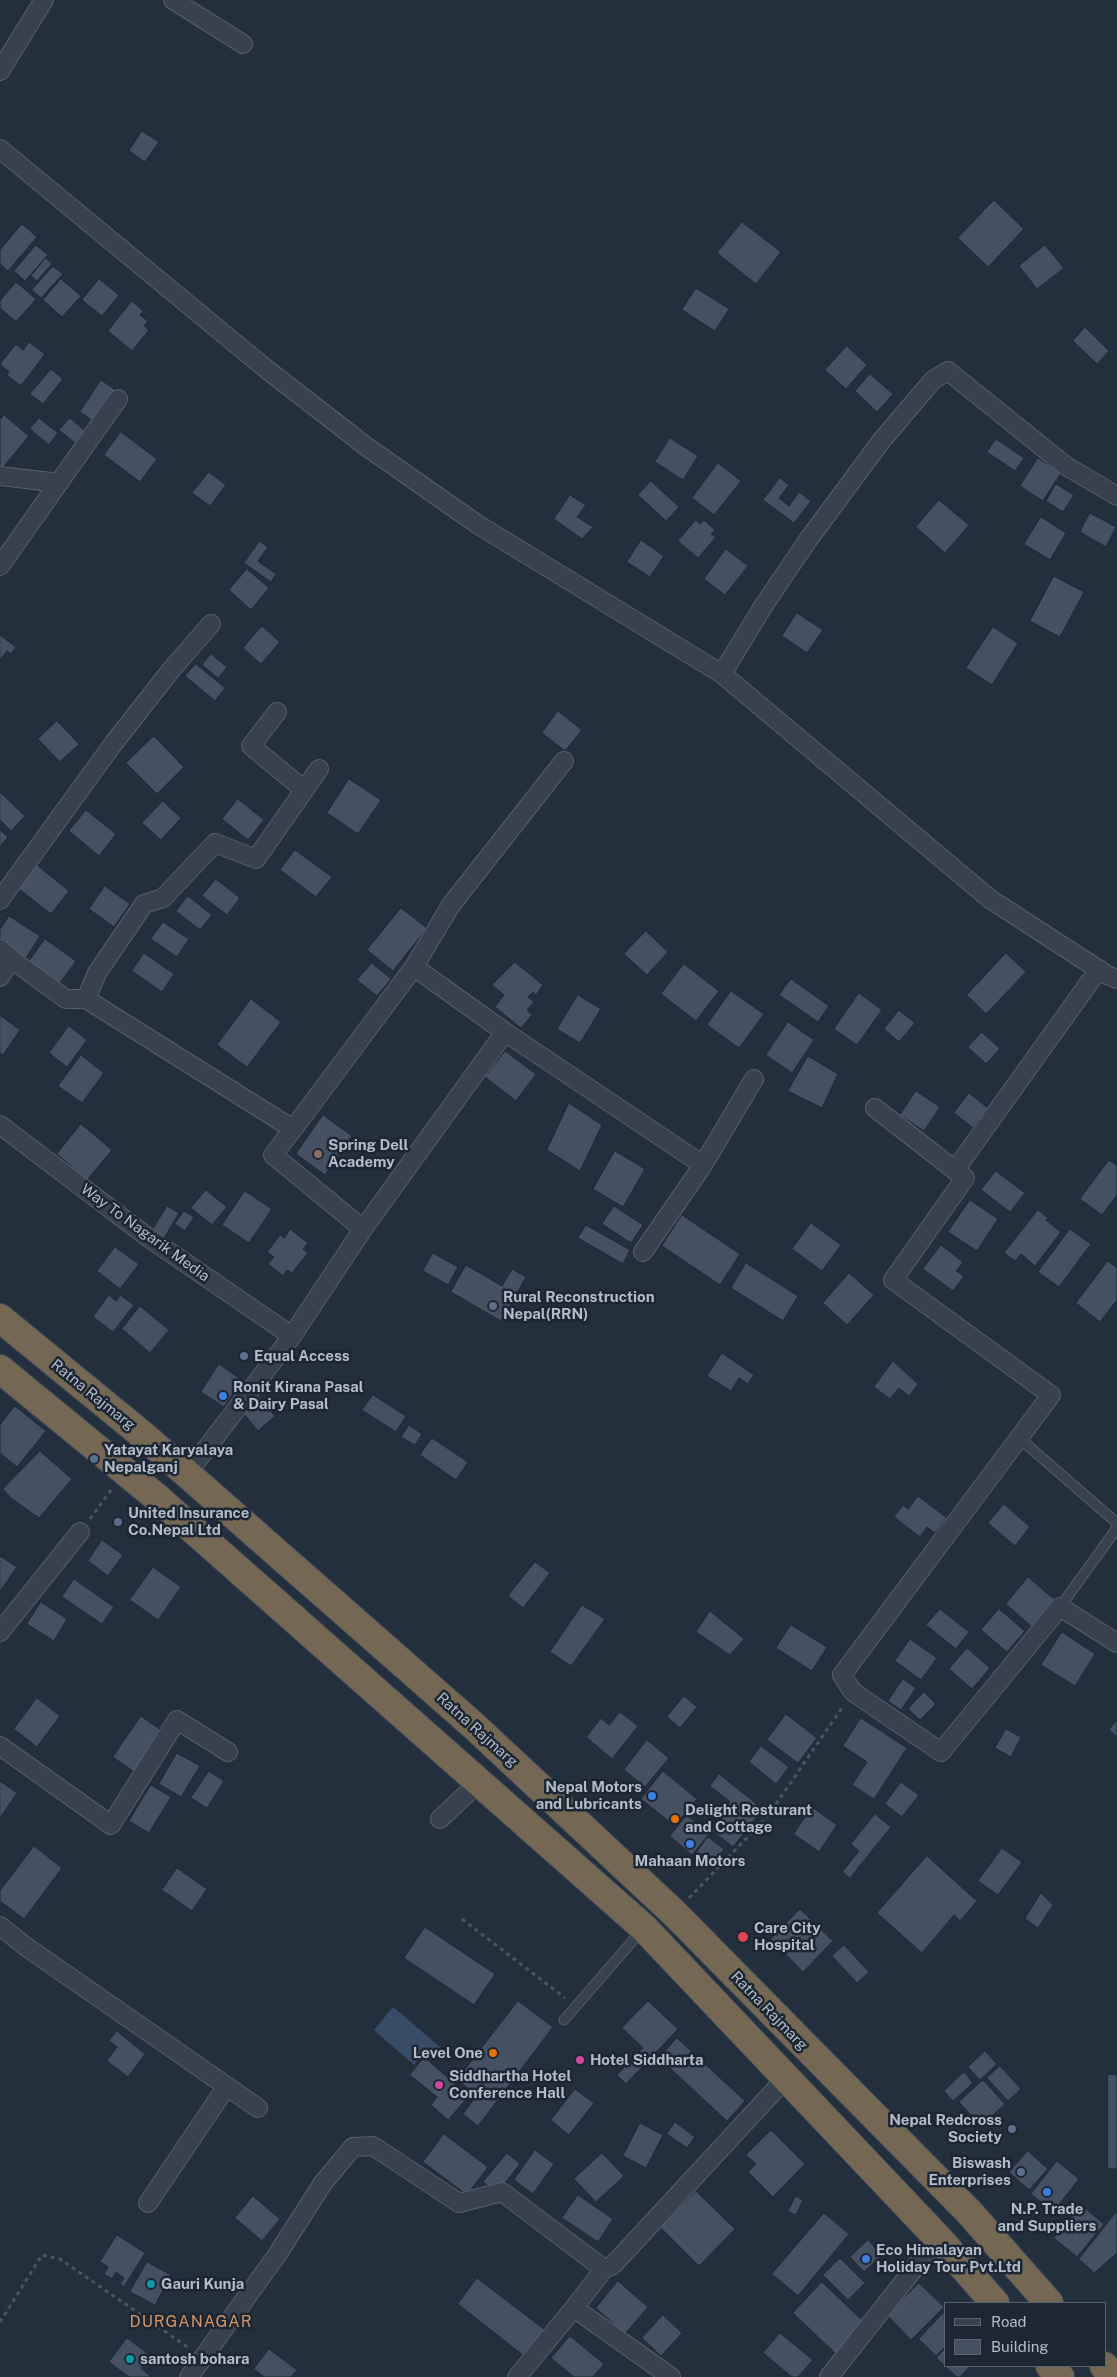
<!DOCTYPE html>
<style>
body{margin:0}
#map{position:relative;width:1117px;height:2377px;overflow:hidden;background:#242f3e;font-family:"Public Sans",sans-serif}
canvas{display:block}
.legend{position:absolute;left:944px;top:2302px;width:162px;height:65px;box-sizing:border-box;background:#1d2633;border:1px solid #59626f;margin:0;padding:6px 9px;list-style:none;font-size:15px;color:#b4bcc9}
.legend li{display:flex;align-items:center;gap:10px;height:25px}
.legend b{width:25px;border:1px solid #59626f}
</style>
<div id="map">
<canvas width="1117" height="2377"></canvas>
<ul class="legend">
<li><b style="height:6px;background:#38414e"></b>Road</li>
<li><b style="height:14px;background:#455162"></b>Building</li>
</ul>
</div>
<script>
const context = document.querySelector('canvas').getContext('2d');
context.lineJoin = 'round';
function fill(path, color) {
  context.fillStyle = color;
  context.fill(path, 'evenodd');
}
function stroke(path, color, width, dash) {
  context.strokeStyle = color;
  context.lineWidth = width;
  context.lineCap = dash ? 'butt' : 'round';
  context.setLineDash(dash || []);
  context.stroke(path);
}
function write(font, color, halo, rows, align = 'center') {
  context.font = font + ' "Public Sans",sans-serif';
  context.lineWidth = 5;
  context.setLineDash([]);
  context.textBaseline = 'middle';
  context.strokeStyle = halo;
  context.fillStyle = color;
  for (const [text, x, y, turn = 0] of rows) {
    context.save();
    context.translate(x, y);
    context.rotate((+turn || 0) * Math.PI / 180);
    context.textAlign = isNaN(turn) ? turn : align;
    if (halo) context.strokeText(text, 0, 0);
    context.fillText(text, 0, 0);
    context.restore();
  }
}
fill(new Path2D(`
 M393,2007L440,2047L432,2057L425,2051L414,2065L374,2030Z`), '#394c67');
const building = new Path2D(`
 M142,131L159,142L145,162L129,151Z
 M994,200L1024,229L988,267L958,238Z
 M742,222L781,252L756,284L717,253Z
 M22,224L37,237L8,271L0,264V250Z
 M36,245L48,255L25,281L14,271Z
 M1045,245L1064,268L1037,289L1019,266Z
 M46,258L52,264L37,281L31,276Z
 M53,266L63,274L41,298L32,290Z
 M61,279L81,296L62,317L43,300Z
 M99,279L119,295L102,316L82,300Z
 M16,282L36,299L16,322L0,308V301Z
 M696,288L729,309L715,331L682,310Z
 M132,301L143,311L140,315L148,321L144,326L149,330L132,351L108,331Z
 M1085,327L1109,351L1097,364L1073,341Z
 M29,342L45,354L21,386L7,375L9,372L0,364L16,344L23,350Z
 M847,346L867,365L846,389L825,370Z
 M51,369L63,379L43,404L30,394Z
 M870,374L893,394L877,412L855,391Z
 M101,380L120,393L99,425L80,412Z
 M4,415L29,436L0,471V420Z
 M39,418L58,433L49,445L30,429Z
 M70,418L90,435L81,448L59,430Z
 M121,432L157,459L140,482L104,455Z
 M670,438L698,456L683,480L655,462Z
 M996,439L1024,458L1015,471L987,452Z
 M1038,458L1061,473L1043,501L1020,486Z
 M718,463L741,481L714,515L692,498Z
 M209,472L226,485L210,506L192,493Z
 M780,478L789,485L779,498L789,506L799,492L811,501L794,523L763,500Z
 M651,481L679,507L666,521L638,495Z
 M1056,484L1074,495L1063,512L1046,501Z
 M570,495L586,505L577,517L593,527L582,539L554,519Z
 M939,500L969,525L945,553L916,527Z
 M1090,513L1116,527L1106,547L1080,532Z
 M1041,517L1066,533L1050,560L1024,544Z
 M696,520L700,524L704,520L715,530L711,534L716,537L698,558L678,541Z
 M641,540L664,556L650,577L627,562Z
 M260,541L268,547L258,561L276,574L271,582L244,563Z
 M726,549L748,566L725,595L704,579Z
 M247,569L269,588L251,610L229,590Z
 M1054,576L1084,592L1060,637L1030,621Z
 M797,613L823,630L807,653L782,636Z
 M262,626L280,642L261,664L243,648Z
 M993,627L1018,643L992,685L966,668Z
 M0,635L16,647L11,654L7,651L0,660Z
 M211,654L227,667L218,678L202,665Z
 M196,664L225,688L215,701L185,676Z
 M558,711L582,730L565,751L542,733Z
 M57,721L79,744L60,762L38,739Z
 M154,736L184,767L157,794L126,763Z
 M349,779L381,800L358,834L327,813Z
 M0,792L25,816L11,831L0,820Z
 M238,799L264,820L248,840L222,819Z
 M163,801L181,818L161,840L142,823Z
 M86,810L116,834L99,856L69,831Z
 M0,830L8,837L0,847Z
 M295,850L332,877L316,897L280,870Z
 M37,865L69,891L51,914L18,888Z
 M216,879L240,898L227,915L202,896Z
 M105,886L130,904L114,927L89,909Z
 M188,896L212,915L200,930L176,911Z
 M401,908L427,928L393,971L367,950Z
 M9,916L40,936L26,958L0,942V930Z
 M163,922L189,939L177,957L151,939Z
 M646,931L668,952L647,975L624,954Z
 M45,939L76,961L60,983L29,961Z
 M144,953L174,974L162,992L132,971Z
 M1006,953L1026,972L986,1014L967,995Z
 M515,962L543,985L536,995L533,992L528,997L534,1002L527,1010L532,1015L521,1028L495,1007L504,995L492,985Z
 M372,963L391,979L377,996L357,980Z
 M684,964L719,991L696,1021L661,994Z
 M791,979L829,1006L818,1022L779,995Z
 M731,991L764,1014L739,1048L707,1025Z
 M859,993L882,1010L857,1045L834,1029Z
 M578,995L601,1009L580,1043L557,1029Z
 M251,999L281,1022L247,1067L217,1045Z
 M899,1010L915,1023L899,1042L884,1029Z
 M0,1015L20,1030L3,1055L0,1053Z
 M788,1022L814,1040L792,1073L766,1055Z
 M69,1026L87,1040L67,1067L49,1053Z
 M982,1032L1000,1049L986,1064L968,1047Z
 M505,1051L536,1074L516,1101L485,1077Z
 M81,1055L104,1073L82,1103L58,1086Z
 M808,1056L838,1074L822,1108L788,1091Z
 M916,1091L940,1107L924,1131L900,1115Z
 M969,1093L988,1108L973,1128L954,1113Z
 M569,1103L602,1125L580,1171L547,1150Z
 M323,1115L352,1136L325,1175L296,1154Z
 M81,1124L112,1150L87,1180L57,1154Z
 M615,1151L645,1169L623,1207L593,1189Z
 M1109,1160L1117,1166V1195L1102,1215L1080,1199Z
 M996,1171L1025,1193L1010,1212L981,1190Z
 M206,1190L227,1207L212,1225L191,1208Z
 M245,1191L272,1209L249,1243L222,1225Z
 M970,1200L998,1219L977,1251L948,1232Z
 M167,1206L179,1213L164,1238L152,1231Z
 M614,1206L643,1225L631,1243L602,1224Z
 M1038,1210L1048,1218L1046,1220L1061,1232L1035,1266L1021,1254L1015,1261L1004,1253Z
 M184,1211L194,1217L185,1231L175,1224Z
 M682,1215L740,1254L720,1285L662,1246Z
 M811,1223L841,1245L822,1271L792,1249Z
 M586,1225L630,1250L623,1264L578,1238Z
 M290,1229L308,1243L303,1249L308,1253L292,1273L287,1270L283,1276L268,1264L274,1257L267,1252L280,1235L284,1238Z
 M1070,1229L1091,1244L1059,1287L1038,1272Z
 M941,1245L963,1262L956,1271L964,1276L953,1291L923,1269Z
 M115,1247L139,1264L120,1289L97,1271Z
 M433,1253L458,1267L448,1285L423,1271Z
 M1108,1261L1117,1268V1300L1100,1322L1076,1303Z
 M746,1263L798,1296L783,1321L731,1288Z
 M466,1265L502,1286L512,1269L526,1277L501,1321L451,1292Z
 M849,1273L874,1295L847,1325L823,1303Z
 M109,1295L116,1301L120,1295L134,1305L113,1332L93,1317Z
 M140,1306L169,1330L150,1353L122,1329Z
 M722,1353L754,1375L748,1384L739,1378L731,1391L707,1376Z
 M893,1361L918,1384L909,1396L899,1388L890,1399L874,1387Z
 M219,1364L242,1380L224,1407L201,1392Z
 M373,1395L406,1416L396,1432L362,1410Z
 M260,1398L275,1416L258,1431L243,1413Z
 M15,1406L46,1431L17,1467L0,1453V1425Z
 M409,1425L422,1434L415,1445L401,1437Z
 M432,1438L468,1462L456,1480L420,1455Z
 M40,1451L72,1479L39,1518L11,1498L3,1489Z
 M918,1496L947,1518L935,1533L927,1527L920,1537L894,1517L903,1505L908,1509Z
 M1004,1504L1030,1527L1015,1546L988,1523Z
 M102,1540L123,1555L108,1576L88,1561Z
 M0,1556L17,1567L1,1590L0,1589Z
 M535,1562L550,1573L523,1608L508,1596Z
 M153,1567L181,1587L158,1620L130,1600Z
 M1028,1577L1055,1600L1032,1627L1006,1604Z
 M74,1579L114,1607L102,1624L62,1597Z
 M41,1602L67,1619L54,1641L27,1624Z
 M582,1605L605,1619L571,1666L550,1652Z
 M940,1609L969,1632L956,1649L926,1625Z
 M999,1609L1025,1631L1007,1652L981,1630Z
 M710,1611L744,1639L730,1655L696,1632Z
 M791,1625L827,1647L812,1671L776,1648Z
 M1062,1632L1095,1654L1075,1686L1041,1665Z
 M910,1639L937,1658L921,1680L895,1661Z
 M967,1648L990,1668L972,1689L949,1669Z
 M903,1679L916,1688L901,1710L888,1701Z
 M924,1692L936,1704L920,1720L908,1709Z
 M684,1696L697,1707L680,1728L667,1717Z
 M37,1698L60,1716L37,1747L14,1729Z
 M620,1712L638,1726L612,1759L586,1737L601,1718L609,1725Z
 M786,1714L817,1738L798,1763L767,1740Z
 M141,1716L165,1733L137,1774L113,1757Z
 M861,1718L907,1748L874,1799L852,1785L867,1762L843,1746Z
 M1117,1720V1737L1109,1730Z
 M1006,1729L1021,1737L1011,1757L995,1748Z
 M647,1740L669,1758L645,1787L624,1770Z
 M761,1746L789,1767L776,1784L749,1762Z
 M177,1753L200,1766L181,1797L159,1784Z
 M209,1771L224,1781L207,1808L191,1798Z
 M663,1771L697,1799L675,1826L641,1799Z
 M719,1774L763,1809L733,1847L710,1829L730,1802L710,1786Z
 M0,1781L17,1793L0,1818Z
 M901,1782L919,1795L902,1817L885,1804Z
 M151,1785L171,1797L149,1833L129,1821Z
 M812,1807L837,1825L819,1852L794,1834Z
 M875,1814L891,1827L850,1878L842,1872L859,1851L851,1844Z
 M687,1815L709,1834L692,1855L670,1836Z
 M708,1837L724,1849L710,1867L694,1856Z
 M34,1846L62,1868L24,1919L0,1901V1891Z
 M1002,1848L1022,1862L998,1895L978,1881Z
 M927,1856L977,1901L960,1921L954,1915L922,1953L877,1913Z
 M177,1868L207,1889L192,1911L162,1890Z
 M1041,1893L1053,1905L1038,1928L1025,1919Z
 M800,1909L833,1941L803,1972L771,1939Z
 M425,1927L495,1974L474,2005L404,1958Z
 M844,1945L869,1972L857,1983L832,1956Z
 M518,2001L553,2027L478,2126L463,2114L477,2095L457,2080Z
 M648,2001L678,2029L626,2084L617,2075L643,2048L622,2028Z
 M117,2031L145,2054L128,2077L107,2061L117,2047L109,2041Z
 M677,2038L745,2101L727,2121L659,2058Z
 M985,2051L997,2064L980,2080L968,2067Z
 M424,2057L469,2096L448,2120L431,2105L437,2097L410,2075Z
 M1000,2066L1021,2089L1008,2101L987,2078Z
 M964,2072L973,2083L953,2101L944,2091Z
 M1108,2074L1117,2075V2169H1108Z
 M983,2080L1005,2104L981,2126L959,2102Z
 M575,2089L594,2103L569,2135L551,2120Z
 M675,2122L695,2137L687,2148L667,2134Z
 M640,2123L663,2135L646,2168L623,2156Z
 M771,2130L805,2164L773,2197L748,2172L756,2164L746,2155Z
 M444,2134L488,2167L467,2195L423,2162Z
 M535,2150L554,2164L533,2194L514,2180Z
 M1028,2151L1048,2169L1029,2190L1009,2172Z
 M507,2153L520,2164L497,2193L483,2182Z
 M602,2153L624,2176L596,2202L574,2179Z
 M1057,2161L1079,2179L1053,2212L1031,2194Z
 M696,2191L735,2229L699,2266L660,2227Z
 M578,2195L613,2219L598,2242L562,2218Z
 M253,2196L280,2219L262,2241L235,2218Z
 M796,2196L803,2200L796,2215L788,2211Z
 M1081,2205L1104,2224L1077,2257L1054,2238Z
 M1117,2211V2253L1094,2273L1079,2259Z
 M824,2213L849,2234L798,2296L772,2274Z
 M117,2235L145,2253L124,2287L120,2284L124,2278L116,2272L112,2279L104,2274L108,2267L100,2262Z
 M868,2240L882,2255L864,2272L850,2257Z
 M840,2258L865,2283L848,2300L823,2275Z
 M147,2262L171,2275L155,2305L130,2292Z
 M477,2278L545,2330L524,2356L458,2304Z
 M618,2281L648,2307L625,2334L596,2308Z
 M822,2282L865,2323L836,2354L793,2313Z
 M919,2283L944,2307L911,2340L887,2315Z
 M944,2312L946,2346L936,2356L919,2339Z
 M663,2315L682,2333L661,2356L642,2338Z
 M780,2333L813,2360L798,2377H792L763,2353Z
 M570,2336L604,2364L593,2377H574L551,2358Z
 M127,2338L151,2356L141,2368L151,2377H129L109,2362Z
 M946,2348V2366H970L960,2377H957L936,2358Z
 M269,2349L297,2370L291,2377H264L254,2369Z`);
fill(building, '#455162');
stroke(building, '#1f2835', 1);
const lane = new Path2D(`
 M1019,1438L1117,1523
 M1060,1607L1117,1528
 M564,2020L643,1929`);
const street = new Path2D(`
 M173,0L243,44
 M0,71L44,0
 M0,149L265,368L367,447L477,524L722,674L990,899L1107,975L1117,979
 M0,476L59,483
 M0,566L118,399
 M722,674L764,605L808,540L882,440L933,380L948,371L1066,466L1117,496
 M277,712L251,746L303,789
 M0,900L113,744L171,670L211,624
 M0,949L11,959L0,977
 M11,959L66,999H86L293,1129L273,1155L363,1229
 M414,967L505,1032
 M86,999L97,973L144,904L163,898L215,843L256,859L319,769
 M875,1108L965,1178L893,1280L1051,1395L842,1675L853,1692L941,1752L1060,1607L1117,1643
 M0,1125L149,1238L292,1336
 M293,1129L414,967L451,905L564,761
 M955,1170L1099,969
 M643,1252L703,1165
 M187,1474L292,1336L363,1229L505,1032L703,1165L754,1079
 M0,1632L80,1532
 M0,1746L111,1825L177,1720L228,1752
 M440,1819L478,1783
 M0,1926L25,1946L258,2108
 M148,2203L227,2086
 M189,2377L277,2255L323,2183L353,2147L373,2146L459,2203L502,2192L604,2269
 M517,2377L574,2308
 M671,2377L574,2308L604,2269L613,2265L786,2078
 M829,2377L938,2238`);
const highway = new Path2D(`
 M0,1318L145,1437L474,1726L674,1913L969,2212L1049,2303
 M0,1369L155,1496L644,1928L938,2238L995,2303
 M1050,2366L1060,2377
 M1104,2366L1114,2377`);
stroke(lane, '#565f6c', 11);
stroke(street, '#565f6c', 20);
stroke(highway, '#434c59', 30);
stroke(new Path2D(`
 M90,1519L111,1490
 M689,1898L767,1817L844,1705
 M462,1919L565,1998
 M0,2322L42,2255L60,2259L189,2348`), '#44595c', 3, [4, 4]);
stroke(lane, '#38414e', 9);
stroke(street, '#38414e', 18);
stroke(highway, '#746855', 28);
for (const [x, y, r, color] of [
 [318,1154,5,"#8d6e63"],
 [493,1306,5,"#5c6f8a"],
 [244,1356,5,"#5c6f8a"],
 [223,1396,5,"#3f7fe0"],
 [94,1459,5,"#5c6f8a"],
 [118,1522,5,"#5c6f8a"],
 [652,1796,5,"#3f7fe0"],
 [675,1819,5,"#e8710a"],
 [690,1844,5,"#3f7fe0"],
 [743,1937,6,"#e0444e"],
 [493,2053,5,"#e8710a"],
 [580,2060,5,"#d1479c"],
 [439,2085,5,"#d1479c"],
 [1012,2129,5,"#5c6f8a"],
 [1021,2172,5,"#5c6f8a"],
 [1047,2192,5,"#3f7fe0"],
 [866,2259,5,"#3f7fe0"],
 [151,2284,5,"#0f9aa8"],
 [130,2359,5,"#0f9aa8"]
]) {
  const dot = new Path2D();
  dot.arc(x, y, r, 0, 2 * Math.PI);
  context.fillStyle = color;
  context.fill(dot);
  stroke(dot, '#1d2633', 2);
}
write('bold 15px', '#b4bcc9', '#1d2633', [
 ["Spring Dell",328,1145],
 ["Academy",328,1162],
 ["Rural Reconstruction",503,1297],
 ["Nepal(RRN)",503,1314],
 ["Equal Access",254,1356],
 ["Ronit Kirana Pasal",233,1387],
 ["& Dairy Pasal",233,1404],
 ["Yatayat Karyalaya",104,1450],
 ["Nepalganj",104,1467],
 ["United Insurance",128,1513],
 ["Co.Nepal Ltd",128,1530],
 ["Nepal Motors",642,1787,"right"],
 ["and Lubricants",642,1804,"right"],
 ["Delight Resturant",685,1810],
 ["and Cottage",685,1827],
 ["Mahaan Motors",690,1861,"center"],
 ["Care City",754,1928],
 ["Hospital",754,1945],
 ["Level One",483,2053,"right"],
 ["Hotel Siddharta",590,2060],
 ["Siddhartha Hotel",449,2076],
 ["Conference Hall",449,2093],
 ["Nepal Redcross",1002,2120,"right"],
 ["Society",1002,2137,"right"],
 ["Biswash",1011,2163,"right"],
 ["Enterprises",1011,2180,"right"],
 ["N.P. Trade",1047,2209,"center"],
 ["and Suppliers",1047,2226,"center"],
 ["Eco Himalayan",876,2250],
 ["Holiday Tour Pvt.Ltd",876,2267],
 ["Gauri Kunja",161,2284],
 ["santosh bohara",140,2359]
], 'left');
write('15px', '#b4bcc9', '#1d2633', [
 ["Way To Nagarik Media",145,1233,36],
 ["Ratna Rajmarg",93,1395,39],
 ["Ratna Rajmarg",477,1730,42],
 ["Ratna Rajmarg",769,2011,46]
]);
context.letterSpacing = '1px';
write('16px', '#d59563', '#1d2633', [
 ["DURGANAGAR",191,2322]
]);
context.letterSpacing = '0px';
</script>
